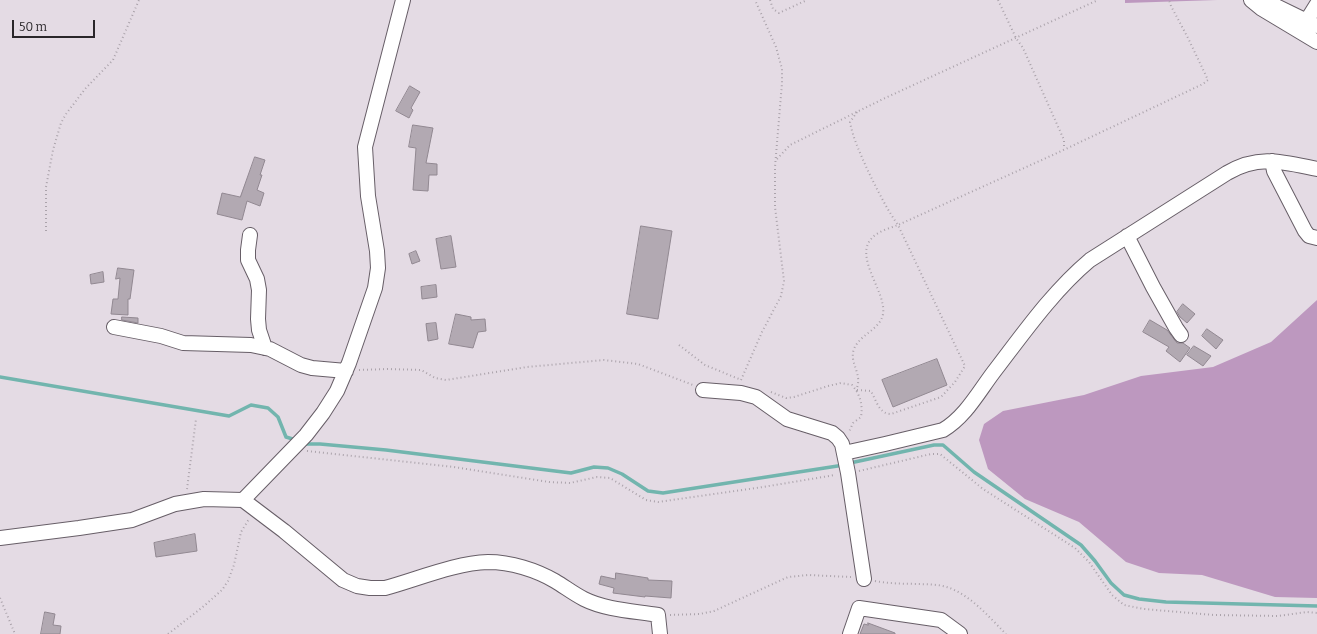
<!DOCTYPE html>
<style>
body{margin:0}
#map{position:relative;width:1317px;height:634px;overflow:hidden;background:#e4dbe4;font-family:Bitter,serif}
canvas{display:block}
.scale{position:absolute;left:12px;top:20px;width:83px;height:18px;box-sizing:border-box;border:2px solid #2a262a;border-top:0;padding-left:5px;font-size:12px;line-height:14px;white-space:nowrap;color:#2a262a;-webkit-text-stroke:3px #e4dbe4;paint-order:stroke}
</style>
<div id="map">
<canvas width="1317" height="634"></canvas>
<div class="scale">50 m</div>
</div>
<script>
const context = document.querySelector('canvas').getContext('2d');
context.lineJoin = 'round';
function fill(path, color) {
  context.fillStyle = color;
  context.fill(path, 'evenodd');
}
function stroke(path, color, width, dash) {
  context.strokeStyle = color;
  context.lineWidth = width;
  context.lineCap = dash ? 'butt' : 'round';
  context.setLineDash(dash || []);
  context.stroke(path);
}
fill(new Path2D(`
 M1125,0H1217L1125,3Z
 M1317,300V598L1275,597L1202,575L1159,573L1126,562L1079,522L1025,499L988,469L979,440L984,424L1003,411L1084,395L1141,376L1213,367L1271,342Z`), '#bd98bf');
stroke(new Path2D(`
 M0,377L229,416L251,405L268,408L278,417L286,437L296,440
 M304,443L307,444H320L386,450L571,473L594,467L608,468L622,474L648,491L663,493L844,465
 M850,463L934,445H943L974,472L1081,545L1095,561L1111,583L1124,595L1139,599L1166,602L1317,606`), '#72b5ae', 3.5);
const building = new Path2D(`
 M410,86L420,92L411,108L413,110L409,118L396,111Z
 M413,125L433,128L426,163L437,164V175H429L428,191L413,190L416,148L409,147Z
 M255,157L265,160L260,175H262L257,190L264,193L260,206L247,201L242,220L217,214L222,193L240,197Z
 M641,226L672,231L658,319L627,314Z
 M451,236L456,267L441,269L436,239Z
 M416,251L420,261L412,264L409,254Z
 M118,268L134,270L130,299H128V315L111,314L113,299H118L120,278L116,279Z
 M103,272L104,282L91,284L90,275Z
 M436,285L437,297L422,299L421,287Z
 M1183,304L1195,314L1187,323L1180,317L1177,312Z
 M456,314L471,317V320L485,319L486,331L478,332L473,348L449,344Z
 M122,317L138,318V323L122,320Z
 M1150,320L1167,330L1177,343H1183L1190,348L1180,362L1166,351L1169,347L1143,332Z
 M436,323L438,339L428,341L426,324Z
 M1207,329L1223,340L1216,349L1202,336Z
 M1194,346L1211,356L1203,366L1187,355Z
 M937,359L947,385L893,407L882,380Z
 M195,534L197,551L156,557L154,543Z
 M616,573L648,578V580L672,581L671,598L645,596V597L613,593L614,588L599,584L601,576L615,579Z
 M45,612L55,614L53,625L61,626L60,634H41Z
 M868,623L895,633V634H860L864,624L868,625Z`);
fill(building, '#b2a9b2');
stroke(building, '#918891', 1);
const minor = new Path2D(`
 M1251,0L1262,9L1317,42
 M1269,0L1276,6L1317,26
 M1302,28L1317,4
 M1272,161L1274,171L1305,231L1309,236L1317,238
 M250,235L248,250V260L257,279L259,290L258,319L259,330L265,348
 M1127,236L1153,287L1176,328L1181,335
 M114,327L161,336L183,343L251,345L270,349L301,365L312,368L346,371
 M703,390L741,393L756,397L787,419L832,433L838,438L842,444L848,473L864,579
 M844,453L885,444L943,430C965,417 978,393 993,373C1023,334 1052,292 1090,260L1227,173C1259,154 1283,162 1317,169
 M243,500L306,435L323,413L337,391L349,363L375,288L378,268L377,251L368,196L365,147L403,0
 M0,538L79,528L132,520L175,504L204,499L243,500L284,531L343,580L357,586L370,588H385C418,579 455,563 488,562C511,562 536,570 555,581C565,587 574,594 584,599C606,610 634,611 658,615L660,634
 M850,634L859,608L941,620L960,634`);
stroke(minor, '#675e67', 16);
stroke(new Path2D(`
 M770,0L773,9L779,13L807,0
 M998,0L1016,38L1023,48L1064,140V149
 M857,112L850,122C853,139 861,155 868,171C877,189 886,208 898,225L965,366L955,382L941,397L891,414C879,414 876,400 871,391L857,390C857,386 859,382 858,378C857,368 850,359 854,349C860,334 880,330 883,314C887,292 852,256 873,237C879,231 890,228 898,225L1055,154L1203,84L1208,80L1188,38L1171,6L1169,0
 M777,159L790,145L883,99L1098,0
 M46,231V187L53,150L61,123L66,114L85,89L113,60L139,0
 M679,345L705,365L739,379
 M359,370L387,369L421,370L435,378L446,380L527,367L604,360L638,364L693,385
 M741,380L762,332L781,296L784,281L775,207V167L782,83V69L776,47L755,0
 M771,392L786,398L794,397L828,386L841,383L852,385C860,394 863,405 861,417L853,423L849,432
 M307,451L454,467L549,482L570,483L597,477L610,478L646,500L658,502L763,487L835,475
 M859,471L931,454H940L983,489L1075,548L1089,562L1112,595L1124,605L1144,609L1214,615L1278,616L1307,612L1317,613
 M187,489L196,419
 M875,581C896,585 916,583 937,585C965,588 987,615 1006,634
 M0,598L15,634
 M670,615L700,614L714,611L788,577L808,575L851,577
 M168,634L204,606L222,590L228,581L234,565L241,532L249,519`), '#aba3ab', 2, [1, 3]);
stroke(minor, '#fff', 14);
</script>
